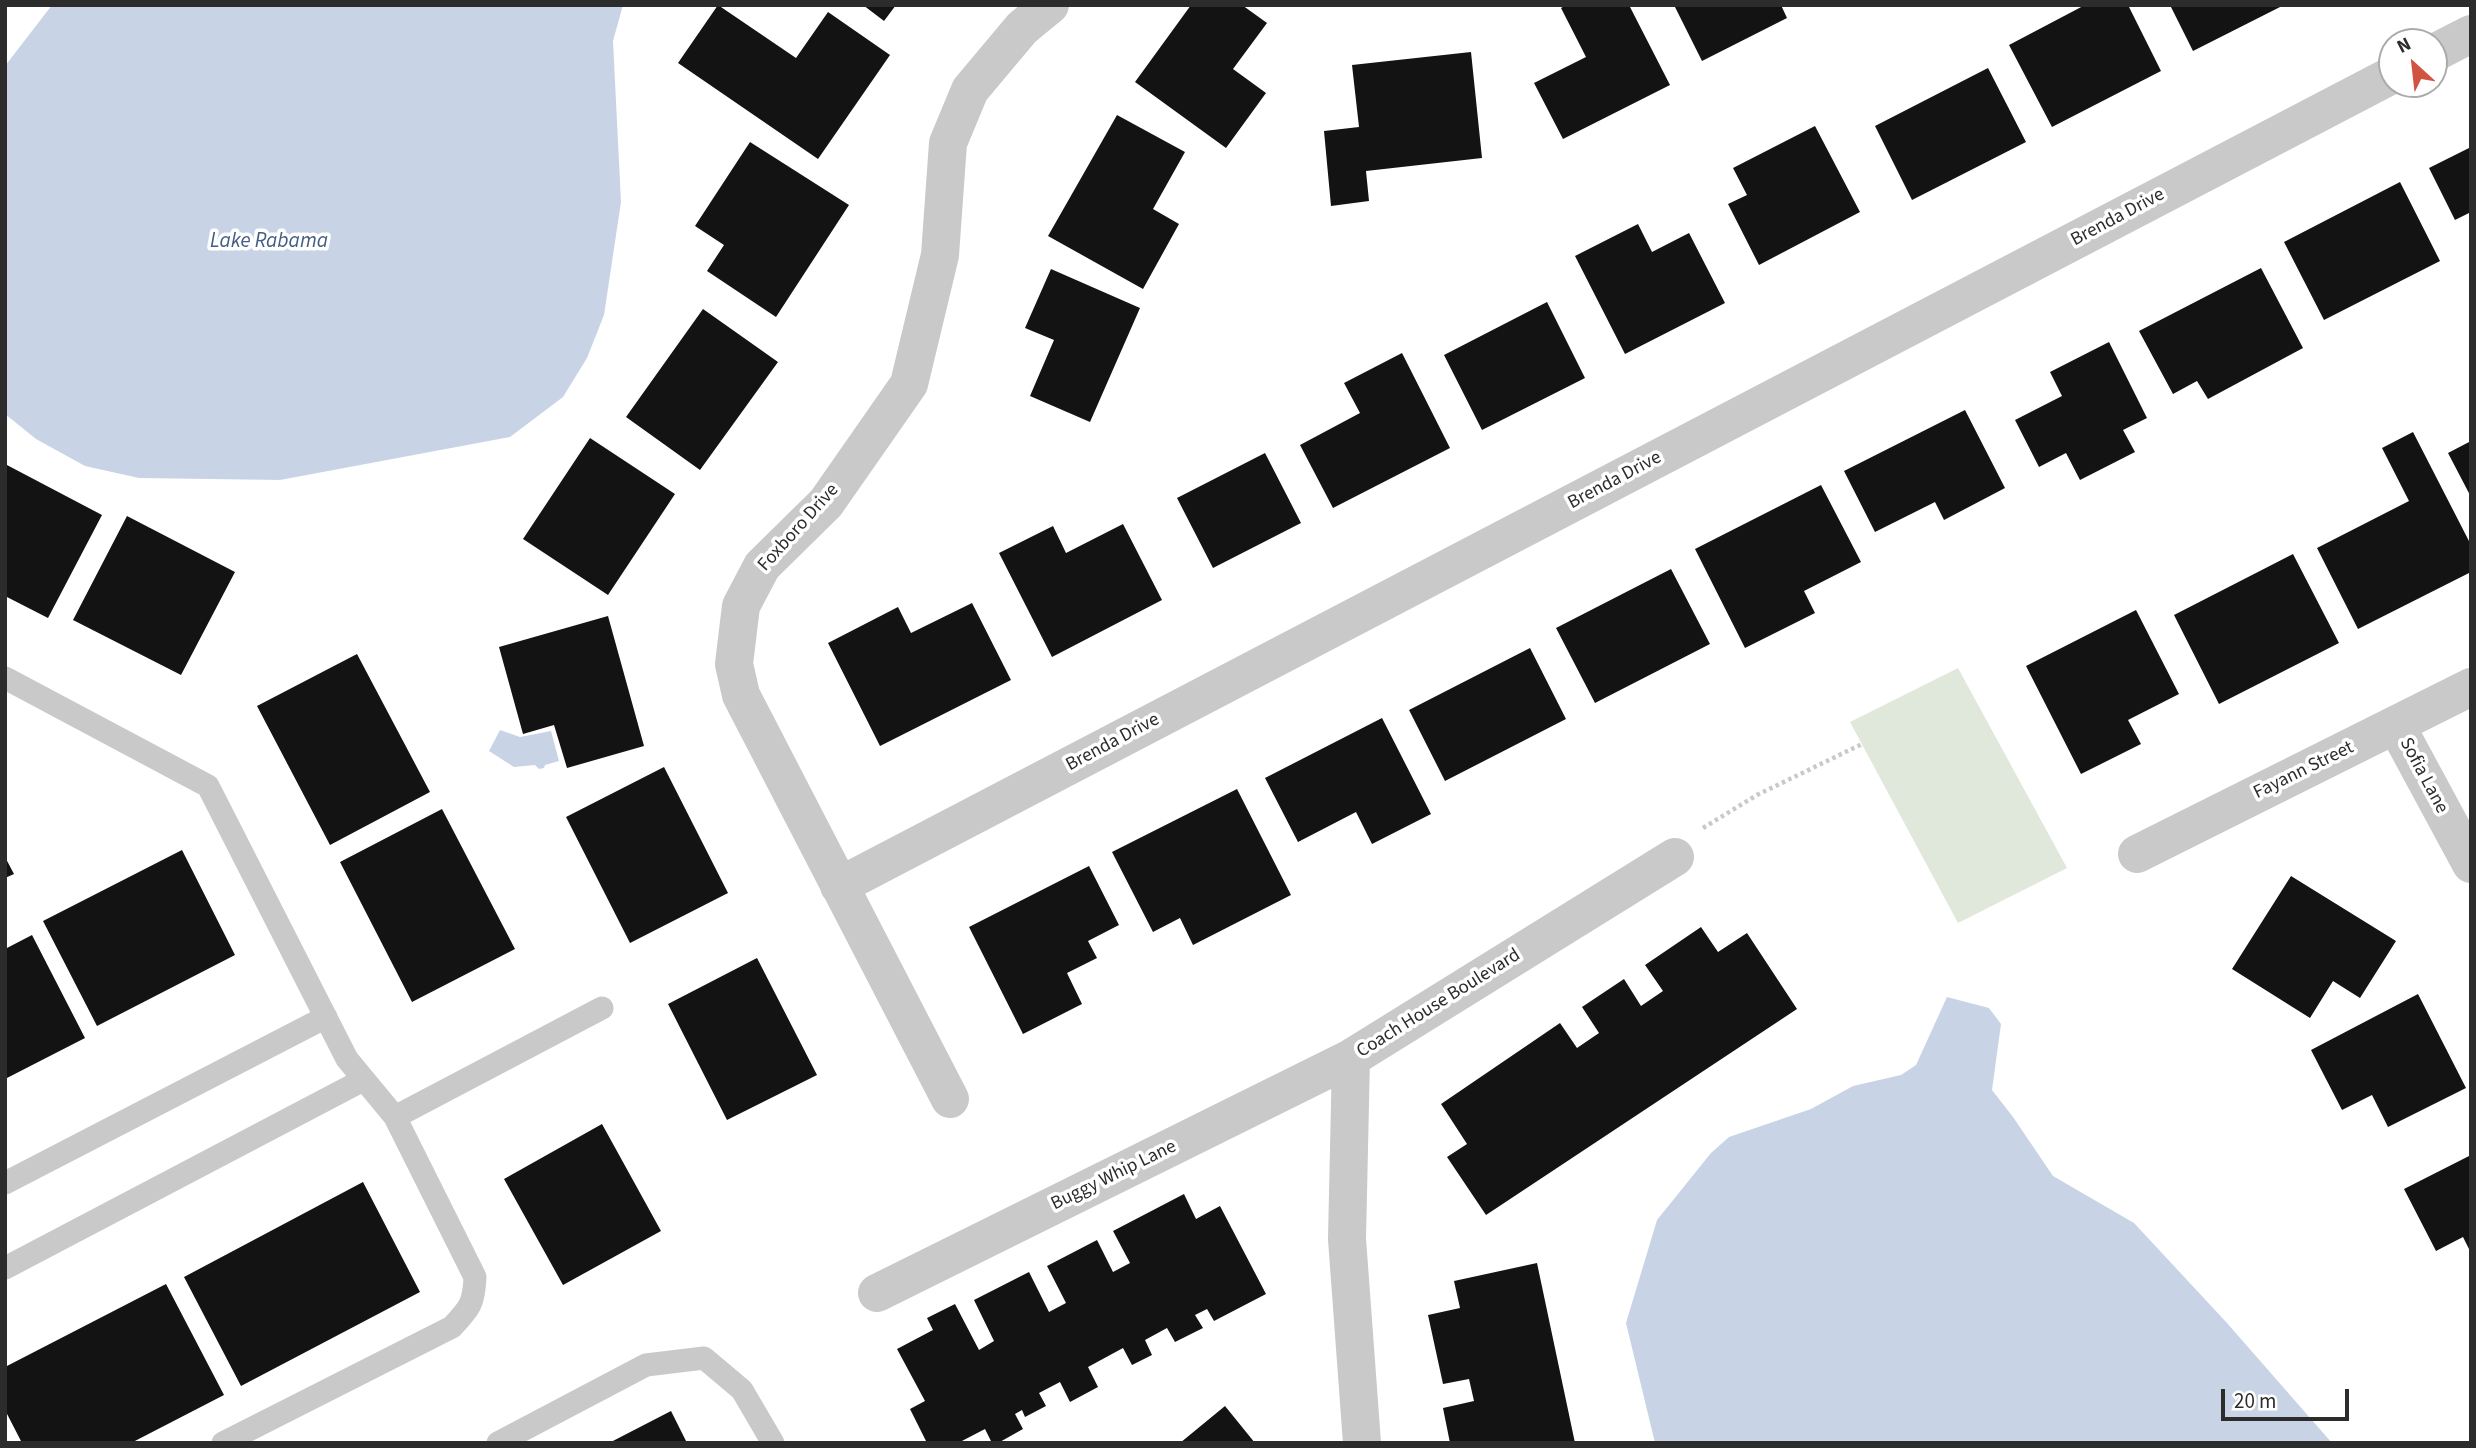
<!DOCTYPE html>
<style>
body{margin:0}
#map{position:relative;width:2476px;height:1448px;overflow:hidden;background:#fff;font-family:"Source Sans 3",sans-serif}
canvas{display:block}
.frame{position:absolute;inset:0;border:7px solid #2c2c2c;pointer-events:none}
.north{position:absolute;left:2378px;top:28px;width:70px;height:70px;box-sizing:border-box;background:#fff;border:2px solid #ababab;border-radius:50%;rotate:333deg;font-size:19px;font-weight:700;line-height:28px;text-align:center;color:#2c2c2c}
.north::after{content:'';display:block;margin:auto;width:24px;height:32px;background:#d05440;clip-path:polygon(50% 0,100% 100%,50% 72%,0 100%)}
.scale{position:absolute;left:2221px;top:1389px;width:128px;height:32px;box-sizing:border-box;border:4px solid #2c2c2c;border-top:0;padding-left:9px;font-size:21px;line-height:24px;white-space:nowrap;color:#2c2c2c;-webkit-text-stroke:5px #fff;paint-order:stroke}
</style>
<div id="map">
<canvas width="2476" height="1448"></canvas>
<div class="frame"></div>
<div class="north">N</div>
<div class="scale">20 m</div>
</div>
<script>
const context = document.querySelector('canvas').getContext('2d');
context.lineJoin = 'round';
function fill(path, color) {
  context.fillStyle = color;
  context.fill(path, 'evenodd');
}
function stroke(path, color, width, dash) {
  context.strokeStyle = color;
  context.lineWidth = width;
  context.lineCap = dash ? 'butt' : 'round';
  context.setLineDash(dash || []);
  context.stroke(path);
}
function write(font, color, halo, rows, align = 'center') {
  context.font = font + ' "Source Sans 3",sans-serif';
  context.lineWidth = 7;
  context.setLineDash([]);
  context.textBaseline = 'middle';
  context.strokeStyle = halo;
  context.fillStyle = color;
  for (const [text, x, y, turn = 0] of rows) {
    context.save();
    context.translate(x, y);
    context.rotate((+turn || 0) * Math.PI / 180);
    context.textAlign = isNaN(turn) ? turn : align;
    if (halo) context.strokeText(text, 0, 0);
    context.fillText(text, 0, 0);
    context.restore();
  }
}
fill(new Path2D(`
 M1958,668L2067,868L1958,923L1850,722Z`), '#dfe8db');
fill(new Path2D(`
 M52,5H623L613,41L621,202L604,315L587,358L563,397L510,437L280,480L139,478L85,466L36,439L5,414V66Z
 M500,730L520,737L551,731L559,761L545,765L544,768L539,769L535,765L514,767L489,751Z
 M1947,997L1989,1008L2001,1024L1992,1090L2013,1117L2053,1176L2134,1223L2227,1323L2332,1443H1655L1626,1323L1657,1220L1711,1153L1729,1137L1811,1109L1853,1086L1901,1075L1916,1065Z`), '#c8d4e6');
fill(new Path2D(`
 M718,5L796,58L828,12L890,55L818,159L678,63Z
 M863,5H896L884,21Z
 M1191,5H1242L1267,23L1233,69L1266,93L1226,148L1135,82Z
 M1566,5H1629L1670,85L1563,139L1534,83L1586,57L1561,8Z
 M1674,5H1781L1787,18L1702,61Z
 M2085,5H2128L2161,71L2052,127L2009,45Z
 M2170,5H2284L2193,51Z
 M1471,52L1482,158L1366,171L1369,201L1331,206L1324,131L1359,127L1352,65Z
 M1988,68L2026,142L1912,200L1875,126Z
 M1117,115L1185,152L1153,209L1179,224L1143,289L1048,236Z
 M1815,126L1860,212L1759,265L1728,204L1747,195L1733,168Z
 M750,142L849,205L776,317L707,271L724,245L695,226Z
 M2471,147V212L2455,220L2429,168Z
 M2400,182L2440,261L2324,320L2284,242Z
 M1638,224L1652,252L1689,233L1725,303L1625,354L1575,256Z
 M2261,268L2303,348L2208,399L2197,381L2173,394L2139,331Z
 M1051,269L1140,308L1090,422L1030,396L1054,340L1025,328Z
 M1547,302L1585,378L1482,430L1444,355Z
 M703,309L778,362L700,470L626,417Z
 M2109,342L2147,418L2123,430L2135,452L2080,480L2066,453L2039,467L2015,420L2062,396L2050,372Z
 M1402,353L1450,448L1333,508L1300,445L1360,413L1344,383Z
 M1965,410L2005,488L1944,520L1935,502L1875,532L1844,471Z
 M2413,432L2471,545V572L2358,629L2317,548L2409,501L2382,448Z
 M590,438L675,494L608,595L523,539Z
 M2471,441V497L2448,453Z
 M1265,453L1301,523L1213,568L1177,498Z
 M5,464L102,515L48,618L5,596Z
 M1821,485L1861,562L1804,591L1815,613L1745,648L1695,549Z
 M127,516L235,572L181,675L73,620Z
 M1123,524L1162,600L1052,657L999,553L1053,526L1066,553Z
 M2293,554L2339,643L2219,704L2174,615Z
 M1671,569L1710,644L1595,703L1556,628Z
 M972,603L1011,680L880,746L828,643L898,607L911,633Z
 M2136,610L2179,694L2128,720L2141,744L2081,774L2026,666Z
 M608,616L644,746L567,768L554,725L523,734L499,647Z
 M1530,648L1566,719L1445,781L1409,710Z
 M357,654L430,792L330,845L257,706Z
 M1382,718L1431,814L1372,844L1356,812L1298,842L1265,778Z
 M664,767L728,893L630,943L566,817Z
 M1237,789L1291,895L1193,945L1180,918L1153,932L1112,852Z
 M442,809L515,949L412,1002L340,862Z
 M182,850L235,955L97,1026L43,921Z
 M5,857L14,874L5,878Z
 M1089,866L1119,925L1088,941L1097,958L1067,973L1082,1004L1023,1034L969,927Z
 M2291,876L2396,941L2360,998L2333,981L2310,1018L2232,969Z
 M1701,927L1718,952L1747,933L1797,1009L1486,1215L1447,1157L1467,1144L1441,1104L1560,1023L1577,1048L1599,1033L1582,1007L1624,979L1641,1006L1663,991L1645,965Z
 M32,935L85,1038L5,1079V949Z
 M757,958L817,1075L727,1120L668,1004Z
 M2418,994L2466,1088L2388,1127L2372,1095L2342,1110L2311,1050Z
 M602,1124L661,1231L563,1285L504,1179Z
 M2471,1155V1253L2463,1237L2436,1251L2404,1189Z
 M363,1182L420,1292L241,1386L184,1277Z
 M1184,1194L1196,1219L1220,1206L1266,1294L1214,1321L1207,1309L1195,1315L1203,1328L1175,1342L1167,1328L1145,1340L1152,1355L1132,1365L1123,1348L1088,1367L1098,1387L1070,1402L1060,1382L1039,1393L1046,1406L1025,1417L1022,1410L1015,1414L1023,1429L998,1443H992L985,1429L958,1443H927L910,1409L925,1401L897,1349L933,1330L927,1318L955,1304L979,1350L994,1341L974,1300L1029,1272L1049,1312L1066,1303L1047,1266L1097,1240L1113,1272L1130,1263L1113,1231Z
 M1537,1263L1575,1443H1450L1443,1408L1474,1401L1469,1379L1443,1384L1428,1315L1460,1308L1454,1281Z
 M166,1284L224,1395L131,1443H22L5,1410V1367Z
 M1225,1406L1255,1443H1180Z
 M671,1411L687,1443H609Z`), '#131313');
stroke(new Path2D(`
 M1703,828L1757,795L1862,744`), '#c9c9c9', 4.5, [3.5, 3.5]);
stroke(new Path2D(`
 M5,678L208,786L347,1059L395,1117L475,1277C474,1303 470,1308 452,1327L223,1443
 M395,1117L602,1008
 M5,1183L326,1017
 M5,1268L363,1080
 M498,1443L646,1365L704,1358L742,1390L773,1443`), '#c9c9c9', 23);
stroke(new Path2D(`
 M2434,53L2471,34
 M2396,725L2471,864
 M2137,854L2471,687
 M839,886L2392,75
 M950,1099L741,695L734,664L741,606L762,566L826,503L909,384L940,255L948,143L970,90L1022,28L1050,5
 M877,1293L1351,1058
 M1362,1443L1347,1239L1351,1058L1675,857`), '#c9c9c9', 38);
write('19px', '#2c2c2c', '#fff', [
 ["Brenda Drive",2118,218,-28],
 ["Brenda Drive",1615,481,-28],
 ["Foxboro Drive",799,528,-48],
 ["Brenda Drive",1113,743,-28],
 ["Fayann Street",2304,771,-26],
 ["Sofia Lane",2423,776,62],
 ["Coach House Boulevard",1439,1004,-32],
 ["Buggy Whip Lane",1114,1176,-26]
]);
write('italic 21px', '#445d84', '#fff', [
 ["Lake Rabama",269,242]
]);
</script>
